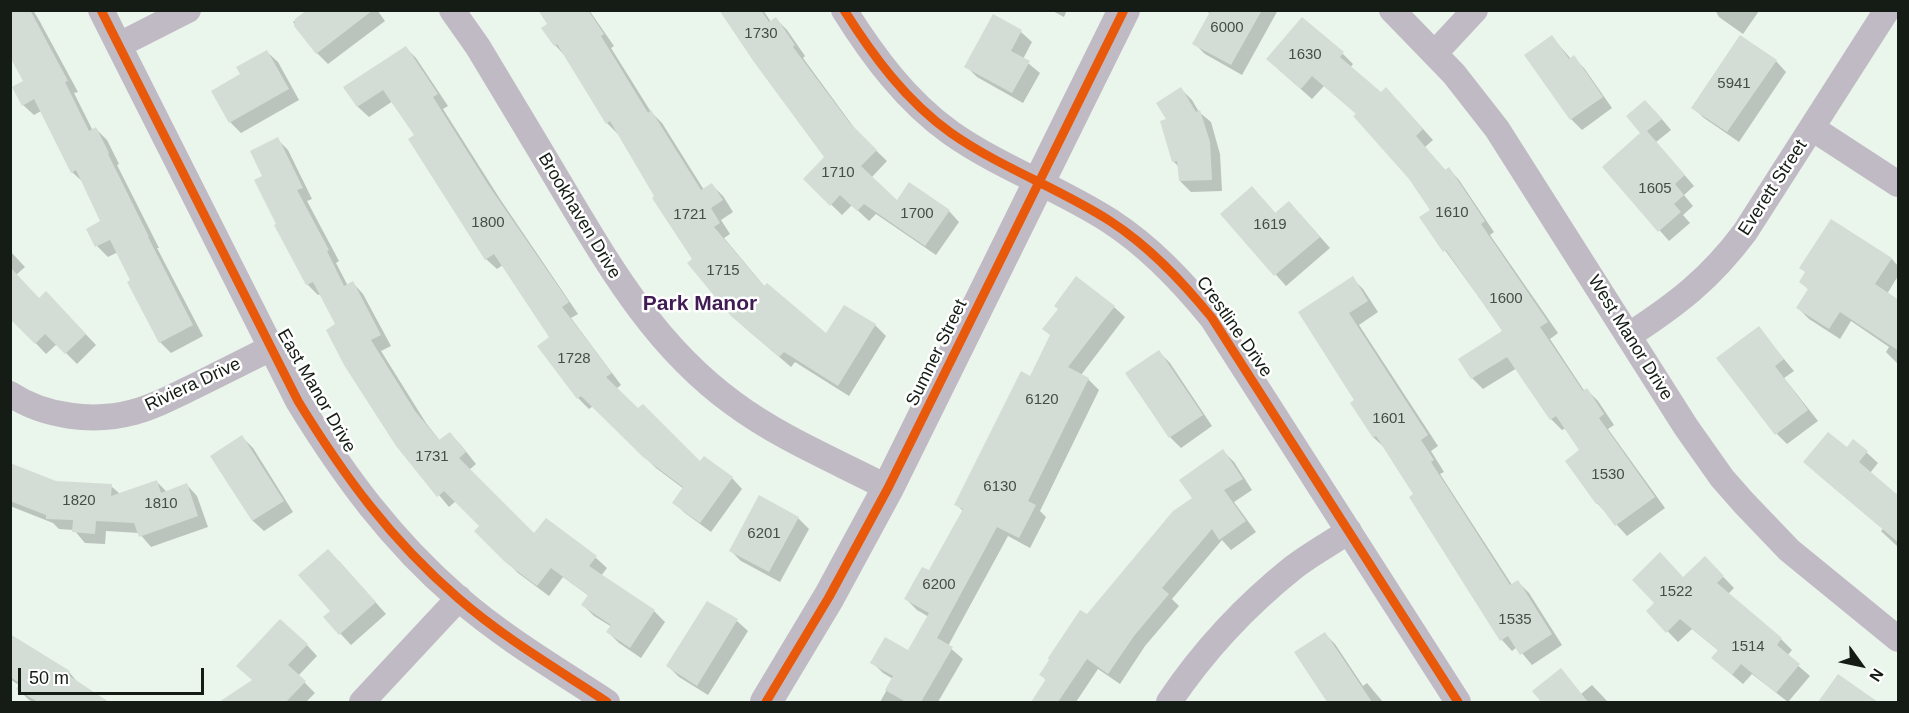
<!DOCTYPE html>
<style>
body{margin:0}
#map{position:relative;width:1909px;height:713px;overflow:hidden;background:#eaf5eb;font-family:Arial,sans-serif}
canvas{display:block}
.frame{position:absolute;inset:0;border:12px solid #151c15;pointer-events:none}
.north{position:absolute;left:1831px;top:635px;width:60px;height:60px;-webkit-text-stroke:4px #fff;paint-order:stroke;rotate:123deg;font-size:16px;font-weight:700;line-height:24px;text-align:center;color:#151c15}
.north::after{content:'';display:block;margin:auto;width:21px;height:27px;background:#151c15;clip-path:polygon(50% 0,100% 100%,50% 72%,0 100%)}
.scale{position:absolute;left:18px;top:668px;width:186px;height:27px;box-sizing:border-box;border:3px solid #151c15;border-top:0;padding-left:8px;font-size:18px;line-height:21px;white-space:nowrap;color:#151c15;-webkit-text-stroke:4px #fff;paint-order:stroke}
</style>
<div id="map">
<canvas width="1909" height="713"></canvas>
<div class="frame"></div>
<div class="north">N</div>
<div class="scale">50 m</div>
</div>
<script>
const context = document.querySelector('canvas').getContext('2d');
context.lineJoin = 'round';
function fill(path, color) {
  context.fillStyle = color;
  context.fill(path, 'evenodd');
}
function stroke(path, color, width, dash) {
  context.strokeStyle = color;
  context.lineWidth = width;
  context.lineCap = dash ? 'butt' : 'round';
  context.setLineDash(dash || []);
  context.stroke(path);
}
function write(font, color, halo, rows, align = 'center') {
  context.font = font + ' Arial,sans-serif';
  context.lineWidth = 5;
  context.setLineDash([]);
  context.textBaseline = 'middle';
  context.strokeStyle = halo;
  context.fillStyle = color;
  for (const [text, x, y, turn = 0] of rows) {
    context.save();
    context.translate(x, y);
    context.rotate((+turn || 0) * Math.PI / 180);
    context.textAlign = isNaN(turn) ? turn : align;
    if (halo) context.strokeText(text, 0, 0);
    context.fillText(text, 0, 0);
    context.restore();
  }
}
fill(new Path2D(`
 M10,10H33L39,20L78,92L74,93L93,131L96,129L107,140L119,164L117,165L159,248H157L203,336L171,353L160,342L129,283L132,281L118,252L108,257L97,246L88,230L102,221L84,183L72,172L41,111L34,115L23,105L25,82Z
 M309,10H377L385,21L328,64L317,53L293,22Z
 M540,10H589L614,46L611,48L651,112L662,123L704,190L712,185L723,196L733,212L721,220L730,234L724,238L765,287L827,336L845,307L875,325L886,336L849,396L795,362L791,367L744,327L694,259L618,134L607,123L566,57L555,45L549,24Z
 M731,10H763L771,22L776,19L787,30L805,56L803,58L858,133L887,161L871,178L897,203L949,211L959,222L936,255L876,214L869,221L852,205L842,215L805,179L826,157Z
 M1051,10H1067L1064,17Z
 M1206,10H1278L1242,75L1205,54L1194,43L1211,15Z
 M1715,10H1758L1759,11L1743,34L1719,17Z
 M993,16L1021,32L1032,42L1023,59L1040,73L1023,103L977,77L966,66Z
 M1552,37L1571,59L1573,57L1584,68L1612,108L1582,130L1571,119Z
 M405,47L416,58L448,106L443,109L500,199L578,314L571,318L621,385L616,389L700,464L732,478L742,489L711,532L685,513L674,503L684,489L656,468L593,406L589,409L578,398L539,346L551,337L503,265L497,269L486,259L416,136L393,101L369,117L358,107L345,87Z
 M267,52L278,62L299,100L241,133L230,122L242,75Z
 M1343,54L1353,64L1350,68L1381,94L1397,100L1433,140L1425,147L1446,171L1449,169L1459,180L1494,232L1490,235L1558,333L1550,339L1585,392L1587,390L1598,401L1614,425L1608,429L1665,508L1627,536L1597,503L1567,461L1581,451L1566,428L1562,430L1551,419L1517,368L1483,389L1472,378L1460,359L1504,332L1421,217L1432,210L1411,178L1358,115L1324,86L1312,99L1278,69Z
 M1776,61L1786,72L1739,142L1704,118L1693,108Z
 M1181,89L1192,100L1199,112L1211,122L1220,154L1222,191L1191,192L1180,181L1179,167L1174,162L1169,120Z
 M1655,111L1671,130L1656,142L1694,186L1684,195L1693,206L1683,215L1690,223L1669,241L1604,167L1643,133Z
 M277,139L288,150L312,199L307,201L339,261L336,263L348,286L353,283L363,294L391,346L381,351L426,423L440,441L450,434L460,444L476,464L469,470L535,535L546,520L596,558L607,568L601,576L654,611L665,622L641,658L619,643L608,632L612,627L594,616L583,605L589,596L563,577L549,596L518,573L476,531L481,526L456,501L449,507L397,445L321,294L318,295L307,284L278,224L264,177Z
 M1263,199L1276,214H1300L1330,248L1286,286L1222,214Z
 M10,251L25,267L16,275L39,300L57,304L96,345L77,364L57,344L46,354L10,316Z
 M1892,259L1898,266V276L1887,294L1898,302V364L1886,352L1889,347L1851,321L1840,339L1809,319L1798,308L1809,290L1801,282Z
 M1352,278L1363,289L1378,312L1359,325L1438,446L1431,451L1444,472L1440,474L1512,585L1518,582L1529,593L1562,645L1532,665L1517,647L1512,651L1502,640L1415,495L1385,448L1374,438L1352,403L1356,400L1300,313Z
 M1114,307L1125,317L1081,375L1088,379L1099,390L1040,511L1046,517L1030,548L1008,536L948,646L963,659L938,702H880L893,679L883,673L872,662L908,652L929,617L917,610L906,599L930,573L963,511L956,504L1031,378Z
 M1758,328L1794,371L1784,378L1818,421L1787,444L1777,434Z
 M1159,352L1170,363L1212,426L1181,448L1170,437Z
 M242,437L253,448L293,512L264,531L253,521Z
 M1854,441L1878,463L1870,473L1898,496V547L1881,531L1883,529L1815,472L1847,449Z
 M1223,451L1234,462L1252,490L1234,502L1256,532L1231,550L1222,540L1172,599L1179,606L1145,646L1120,684L1098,669L1076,702H1033L1047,681L1041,675L1087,616L1194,498Z
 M10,465L55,482L111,486L120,494L156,481L167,492L187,485L197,496L208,527L151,547L139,533L106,531L105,544L85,543L74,530L59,529L53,523L10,506Z
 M798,518L809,529L780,582L741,561L730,550Z
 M1705,558L1734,588L1728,594L1781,639L1792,650L1787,656L1810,676L1788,702L1752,674L1743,684L1724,668L1719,651L1692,629L1678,642L1648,611Z
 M339,561L386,614L351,645L325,617L332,611Z
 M737,621L748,631L708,695L679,677L668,666Z
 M1325,634L1335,644L1363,686L1367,683L1383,702H1329L1296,653Z
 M10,640L69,672L79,684L107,702H33L29,700L18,689L20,686L10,679Z
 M307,645L317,656L298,676L315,693L306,702H222Z
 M1838,676L1865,695L1872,702H1820Z
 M1592,685L1608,702H1543L1534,691L1581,694Z`), '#0003');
fill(new Path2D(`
 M10,10H30L68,81L65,82L89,131L96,127L109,153L108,154L149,237H148L193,325L159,343L127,282L130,280L110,240L95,247L86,229L100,221L76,170L71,173L34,99L22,106L12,87L23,81L10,57Z
 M307,10H373L316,54L294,26L295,19Z
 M538,10H588L604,34L601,36L648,113L651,110L701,190L712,183L723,200L711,208L720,223L714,227L764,286L767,283L826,333L844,305L876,324L838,386L784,352L779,357L731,316L687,263L692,259L652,198L654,196L610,121L606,124L557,44L554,46L541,28L547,24Z
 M719,10H761L769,22L776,17L795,45L793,47L849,122L877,150L861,166L897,200L909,182L950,210L925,246L864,204L857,211L840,195L830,206L803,179L824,157L754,62Z
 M1211,10H1262L1231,65L1192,44Z
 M993,14L1022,30L1011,51L1030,61L1012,93L964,67Z
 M1302,17L1344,52L1340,57L1381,92L1386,87L1423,129L1416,136L1445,170L1449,167L1485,221L1481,224L1548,322L1540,327L1583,391L1587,388L1604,414L1599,418L1655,497L1615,526L1598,503L1596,504L1565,461L1579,450L1556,416L1550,420L1507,357L1471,379L1458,359L1502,331L1446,250L1443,252L1419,217L1430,210L1409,179L1353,116L1356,114L1312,76L1301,89L1266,59Z
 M1552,35L1569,59L1574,55L1603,97L1570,120L1524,55Z
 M1740,35L1777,60L1727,132L1691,108Z
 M406,46L438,94L433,97L489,186L569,302L562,307L612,373L606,377L638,408L643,404L700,461L704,456L733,477L700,523L672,503L683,487L643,457L581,396L577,399L537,346L549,337L494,254L485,260L408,139L414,135L383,90L357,107L343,87Z
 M267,50L289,89L229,123L211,91L240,74L236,67Z
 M1181,87L1196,112L1200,110L1210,142L1212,180L1179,181L1177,161L1172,162L1160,121L1166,119L1156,103Z
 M1645,100L1662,119L1647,131L1685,175L1675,184L1684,195L1674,204L1681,212L1658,232L1602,167L1640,133L1626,116Z
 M278,137L303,188L297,190L329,250L327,251L344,286L353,281L381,335L371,340L415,411L439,440L450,432L466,452L459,458L534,533L546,518L597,556L589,566L655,610L630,648L606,632L611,625L581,605L588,595L551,568L537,586L505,562L474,531L479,526L444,491L437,497L396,446L344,365L326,330L335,324L313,282L306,285L274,225L276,224L254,180L262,176L250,151Z
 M1252,186L1275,213L1289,201L1320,237L1274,276L1220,214Z
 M1831,219L1892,258L1875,284L1899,300V351L1840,312L1829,329L1796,308L1808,289L1799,282L1805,272L1799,268Z
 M10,267L39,298L46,291L86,334L65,354L45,334L35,344L10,319Z
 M1076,276L1115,306L1068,367L1089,378L1028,501L1036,505L1019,538L997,527L937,638L953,647L921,702H906L885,690L893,676L870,663L885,637L908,650L929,613L904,599L922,567L929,570L963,509L954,505L1021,371L1030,376L1050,335L1042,329L1058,309L1054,306Z
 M1353,276L1368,301L1349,313L1428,435L1421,440L1434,460L1431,462L1510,585L1518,580L1552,634L1520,655L1508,636L1500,641L1409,497L1413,494L1376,436L1373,438L1350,403L1354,400L1298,312Z
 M1759,326L1784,359L1775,366L1808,410L1775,435L1716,358Z
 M1159,350L1203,415L1169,438L1125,373Z
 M1828,432L1847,447L1853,439L1868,451L1859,462L1899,496V543L1803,462Z
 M242,435L284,501L252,521L210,456Z
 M1223,449L1243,479L1224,490L1246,521L1219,540L1212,529L1162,588L1169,594L1134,636L1108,674L1087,659L1058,702H1031L1046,679L1039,675L1049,660L1048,658L1080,610L1087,614L1173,511L1192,498L1179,480Z
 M10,463L56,481L112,484L111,496L157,480L161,493L187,483L198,516L139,537L134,523L96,521L95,534L72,532L73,520L46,519V515L10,501Z
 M759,495L799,517L769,572L729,551Z
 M328,549L376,602L339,635L323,617L330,611L298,575Z
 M1660,552L1683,577L1705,556L1724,576L1717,583L1782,638L1777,645L1800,664L1776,693L1741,664L1732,675L1711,658L1718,650L1680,619L1666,633L1646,611L1654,603L1632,580Z
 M707,601L738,619L697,686L666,666Z
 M280,619L308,644L288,665L306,681L286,702H219L252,680L236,666Z
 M1325,632L1372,702H1327L1294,652Z
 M10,634L70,671L68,675L109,702H38L16,689L20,683L10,677Z
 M1561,668L1588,702H1541L1532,691Z
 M1838,674L1878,702H1818Z`), '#d4ddd5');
stroke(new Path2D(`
 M101,10L298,401C344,476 391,540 458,598C504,638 557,669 607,702
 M452,10L478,47C508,97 539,148 569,199C615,276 659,349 733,403C780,438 836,461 888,488
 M844,10C873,56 906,101 951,133C1001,168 1059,188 1110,221C1150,247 1182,281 1212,318L1458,702
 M1392,10L1454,74L1497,129L1686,427L1722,478L1744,503L1789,550L1898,639
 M119,45L188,10
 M1435,53L1475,10
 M1812,128L1898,184
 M1628,336C1677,304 1710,279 1745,232L1887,10
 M10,394C45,417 94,423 134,412C155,407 174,396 193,387C219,374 245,361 271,348
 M362,702L459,598
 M1169,702C1204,650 1245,606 1294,567C1311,554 1331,543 1349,531`), '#c0bac4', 26);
stroke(new Path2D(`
 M766,702L829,597L888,488L1124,10`), '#c0bac4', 32);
stroke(new Path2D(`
 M101,10L298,401C344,476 391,540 458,598C504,638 557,669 607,702
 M844,10C873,56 906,101 951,133C1001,168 1059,188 1110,221C1150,247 1182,281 1212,318L1458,702
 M766,702L829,597L888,488L1124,10`), '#e8590c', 9);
write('15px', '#464d46', null, [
 ["6000",1227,28],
 ["1730",761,34],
 ["1630",1305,55],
 ["5941",1734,84],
 ["1710",838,173],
 ["1605",1655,189],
 ["1610",1452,213],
 ["1700",917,214],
 ["1721",690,215],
 ["1800",488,223],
 ["1619",1270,225],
 ["1715",723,271],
 ["1600",1506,299],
 ["1728",574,359],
 ["6120",1042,400],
 ["1601",1389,419],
 ["1731",432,457],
 ["1530",1608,475],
 ["6130",1000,487],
 ["1820",79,501],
 ["1810",161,504],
 ["6201",764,534],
 ["6200",939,585],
 ["1522",1676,592],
 ["1535",1515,620],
 ["1514",1748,647]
]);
write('18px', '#151c15', '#fff', [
 ["Everett Street",1773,188,-57],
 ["Brookhaven Drive",579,216,59],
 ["Crestline Drive",1234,327,55],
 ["West Manor Drive",1630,338,58],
 ["Sumner Street",937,353,-64],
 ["Riviera Drive",193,385,-25],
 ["East Manor Drive",316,391,60]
]);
write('bold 21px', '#401c53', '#fff', [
 ["Park Manor",700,304]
]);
</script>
